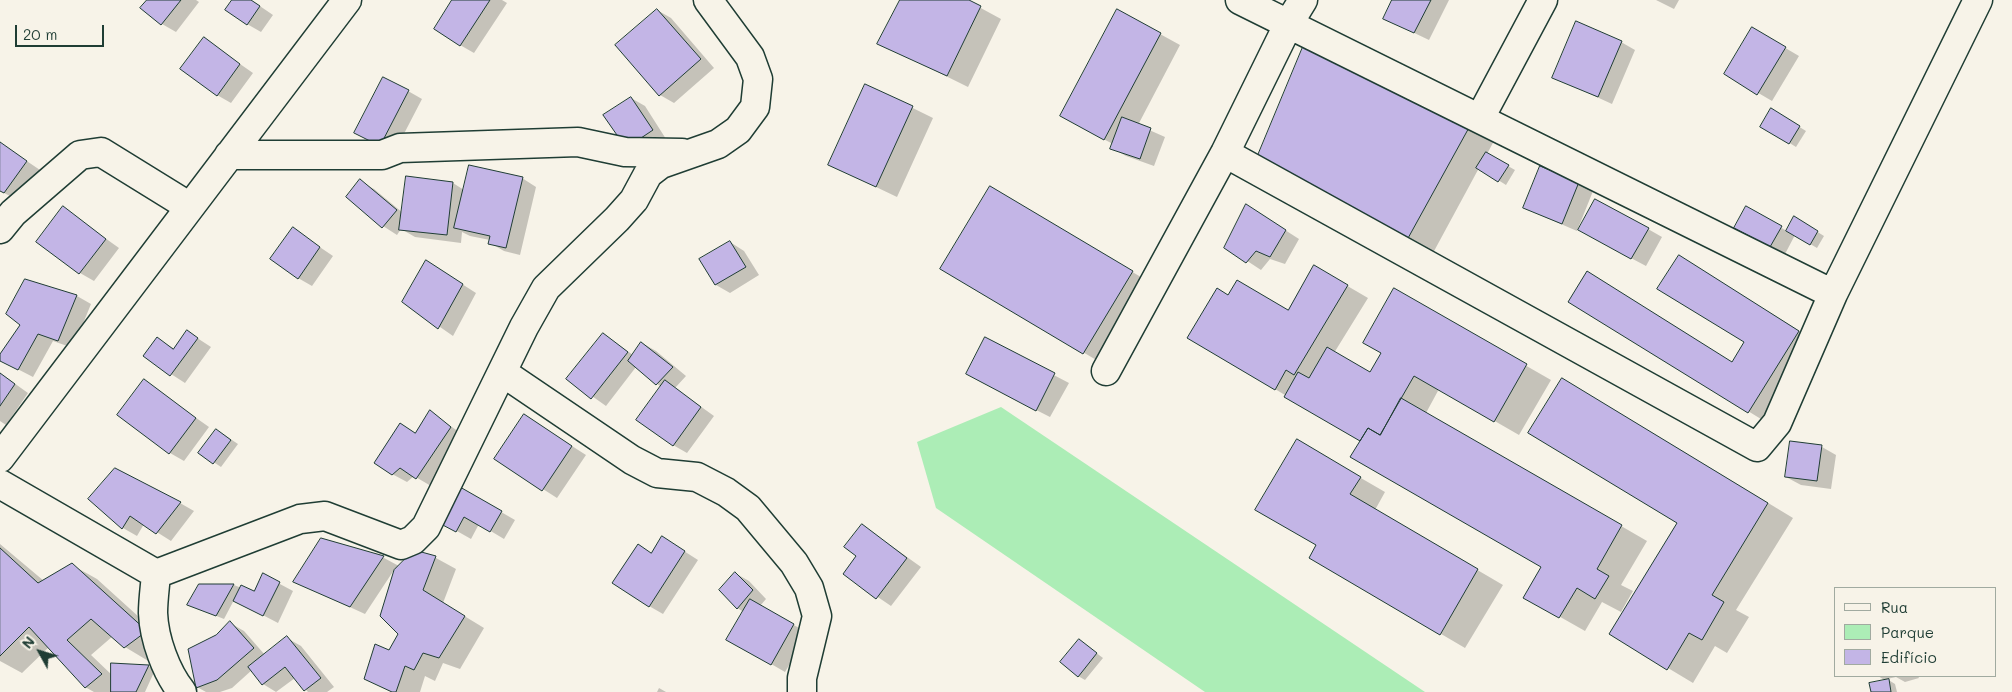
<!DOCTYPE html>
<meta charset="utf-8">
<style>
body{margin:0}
#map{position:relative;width:2012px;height:692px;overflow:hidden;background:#f7f3e8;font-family:Mali,sans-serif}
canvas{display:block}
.legend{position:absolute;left:1834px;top:587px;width:162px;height:90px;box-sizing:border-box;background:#f7f3e8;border:1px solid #a1aaa0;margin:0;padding:6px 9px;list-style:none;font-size:15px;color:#1f3d34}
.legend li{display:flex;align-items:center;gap:10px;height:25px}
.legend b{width:25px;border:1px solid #a1aaa0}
.north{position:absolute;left:15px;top:627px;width:50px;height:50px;-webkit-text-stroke:4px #f7f3e8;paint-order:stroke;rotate:309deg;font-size:14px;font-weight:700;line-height:20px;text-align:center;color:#1f3d34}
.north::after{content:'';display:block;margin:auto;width:18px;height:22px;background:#1f3d34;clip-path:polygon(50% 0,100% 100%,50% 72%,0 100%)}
.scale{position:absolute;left:15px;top:25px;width:89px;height:22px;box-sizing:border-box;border:2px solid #1f3d34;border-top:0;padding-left:6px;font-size:15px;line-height:18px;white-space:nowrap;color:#1f3d34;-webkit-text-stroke:4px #f7f3e8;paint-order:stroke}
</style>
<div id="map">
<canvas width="2012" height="692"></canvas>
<ul class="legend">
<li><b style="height:6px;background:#f7f3e8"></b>Rua</li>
<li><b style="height:14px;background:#acedb6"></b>Parque</li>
<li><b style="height:14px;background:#c3b5e6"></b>Edifício</li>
</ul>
<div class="north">N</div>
<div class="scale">20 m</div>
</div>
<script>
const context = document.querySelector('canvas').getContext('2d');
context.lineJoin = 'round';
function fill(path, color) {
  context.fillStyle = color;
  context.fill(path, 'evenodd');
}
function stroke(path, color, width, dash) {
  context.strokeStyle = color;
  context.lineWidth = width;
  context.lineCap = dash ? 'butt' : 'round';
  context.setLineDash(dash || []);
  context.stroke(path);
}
fill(new Path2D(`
 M1001,407L1425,692H1205L936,508L917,442Z`), '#acedb6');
fill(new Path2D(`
 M148,0H196L199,2L176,32L162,24Z
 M234,0H251L273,15L261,32L247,24Z
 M454,0H502L507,3L474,53L460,45Z
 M902,0H966L1001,19L968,87L879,43Z
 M1394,0H1449L1429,40L1385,19Z
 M1656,0H1679L1674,9Z
 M657,10L671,18L714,68L674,103L660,95Z
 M1753,29L1799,56L1772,101L1726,74Z
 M1160,34L1180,45L1138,125L1165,137L1154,166L1126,156L1112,148L1113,144L1082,128Z
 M204,39L253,73L231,103L217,95Z
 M1621,42L1635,50L1612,104L1553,77Z
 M1306,44L1495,139L1487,154L1515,170L1506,185L1479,168L1433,253L1282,174Z
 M866,85L933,118L897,197L830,165Z
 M408,91L422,99L394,153L370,141Z
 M631,98L645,106L666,139L641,156Z
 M1772,110L1806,131L1796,147L1762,126Z
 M0,143L40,170L18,200L0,191Z
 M407,178L453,183L464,190L522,178L536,187L520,255L504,251L490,243V240L470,236L462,232L461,243L415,237L401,229L397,235L383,226L360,181L374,189L403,213Z
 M1579,183L1593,191L1577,231L1524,208Z
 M990,188L1146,280L1098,361L942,269Z
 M63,208L119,248L94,281L80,273Z
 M1746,208L1787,231L1795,218L1824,236L1817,248L1795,235L1785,254L1749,235Z
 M1260,214L1299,239L1285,264L1270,259L1261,270L1226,247Z
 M293,229L333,256L312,286L298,278Z
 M1648,229L1662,237L1646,266L1593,238Z
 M730,242L744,251L759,275L730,293L716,285L701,260Z
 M1315,267L1368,298L1334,353L1371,374L1383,353L1394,290L1551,380L1519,435L1439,389L1426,413L1647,541L1621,585L1633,591L1621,612L1602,602L1585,631L1525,597L1543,566L1361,441L1189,337L1228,296L1288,312Z
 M440,270L476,293L453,336L404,302Z
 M1704,272L1824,346L1774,427L1570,302L1733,363L1745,342Z
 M26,280L77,296L91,304L73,348L53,341L33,377L0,360V356L21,325Z
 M188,332L211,347L185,383L171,374L157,339L175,349Z
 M603,334L633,355L642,343L656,351L686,376L675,388L714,416L687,453L673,445L661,387L636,367L606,406L568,379Z
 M985,339L1069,383L1050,417L981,382Z
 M0,373L28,393L6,425L0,421Z
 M144,381L209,427L184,461L170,453Z
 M1588,394L1793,518L1736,610L1749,617L1727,653L1715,646L1693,683L1668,668L1679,522Z
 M430,412L465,436L431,486L414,476L407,482L392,474Z
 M525,416L586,455L557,498L496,459Z
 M217,430L238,444L221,467L200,453Z
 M1297,441L1385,492L1375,510L1503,585L1465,648L1310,557L1317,544Z
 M1791,443L1822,447L1836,455L1831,489L1801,485L1786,477Z
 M461,489L515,520L504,539L479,524L471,539L441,522Z
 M90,499L180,503L194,511L171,541L144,524L137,536L123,528Z
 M862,525L921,567L891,606L844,574L857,556Z
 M321,539L384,558L399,566L414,551L436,558L456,569L443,603L484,628L460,669L443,663L435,681L425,676L420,692H391L366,678L389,651L400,634L394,570L365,614L295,582Z
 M0,544L44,581L72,565L97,579L171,646L150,662L125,647L113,636L91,655L113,676L148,666L155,670L145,692H94L85,687L49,647L22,673L0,661Z
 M676,546L698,560L663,614L649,606L652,554Z
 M735,573L749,581L766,599L760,606L808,633L785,672L728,639L744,612L737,608Z
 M263,575L293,591L278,623L234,600L224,619L189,605L200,585H234L254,593Z
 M230,623L244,631L265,655L287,638L301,646L334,687L327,692H308L295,678L276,692L263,684L252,670L232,688L220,692H206L197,687L217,636Z
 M1079,640L1103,658L1085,680L1078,676Z
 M1878,676H1918L1919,678L1905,682L1896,677L1887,679L1895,684L1897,692H1872L1886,681Z
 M659,688L666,692H667H657Z`), '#0003');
const building = new Path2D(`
 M147,0H181L161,25L140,8Z
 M232,0H251L260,6L247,25L225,10Z
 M452,0H490L460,46L434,29Z
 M900,0H969L981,6L947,76L877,44Z
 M1392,0H1431L1414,33L1383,19Z
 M657,9L701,59L659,96L615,45Z
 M1117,9L1161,33L1104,140L1060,116Z
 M1576,21L1622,41L1598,97L1552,78Z
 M1752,27L1786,47L1757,95L1724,74Z
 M204,37L240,64L217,96L180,69Z
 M1305,42L1471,124L1407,240L1256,160Z
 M383,77L409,90L380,146L354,133Z
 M865,84L913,106L876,187L828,165Z
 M631,97L653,130L626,148L603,115Z
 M1771,108L1800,126L1789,144L1760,127Z
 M1122,117L1151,128L1140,159L1110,149Z
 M0,142L27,161L4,193L0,191Z
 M1486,152L1509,165L1498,182L1476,168Z
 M469,165L523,177L506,248L488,244L490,236L454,228Z
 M1540,166L1579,182L1562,224L1523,208Z
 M406,176L453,182L447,235L399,230Z
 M360,179L397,210L382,228L346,197Z
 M990,186L1133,271L1083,354L940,269Z
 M1595,199L1649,228L1631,259L1578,230Z
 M1246,204L1286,230L1270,257L1256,251L1246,263L1224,248Z
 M63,206L106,239L79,274L36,242Z
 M1746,206L1782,226L1770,247L1734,228Z
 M1794,216L1818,231L1810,245L1786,231Z
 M293,227L320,247L298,279L270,259Z
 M730,241L746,267L715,285L699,259Z
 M1679,255L1799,331L1748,413L1568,302L1587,271L1732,362L1744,342L1657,289Z
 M426,260L463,284L438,329L402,302Z
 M1314,265L1348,285L1294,375L1286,370L1275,390L1187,338L1217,288L1228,295L1237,280L1288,310Z
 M25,279L77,295L58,341L38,334L18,370L0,361V354L20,325L6,314Z
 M1394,288L1527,364L1494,422L1414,376L1380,435L1368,428L1360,441L1284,397L1298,372L1309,378L1327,347L1370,372L1381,353L1363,343Z
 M187,330L198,338L170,376L143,356L157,337L173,349Z
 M603,333L628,352L591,399L566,379Z
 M985,337L1055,373L1036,411L966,374Z
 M641,342L673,367L656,385L628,361Z
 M0,373L15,384L0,406Z
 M1562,378L1768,503L1712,595L1724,602L1702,640L1689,633L1667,670L1609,634L1677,523L1528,433Z
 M144,379L196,418L169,454L117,415Z
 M665,380L701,407L673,446L636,420Z
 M1401,398L1622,525L1597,569L1609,576L1595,599L1577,588L1559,618L1523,598L1541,567L1350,457L1368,428L1380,435Z
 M430,410L451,427L416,479L400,468L392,475L374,463L400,423L415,433Z
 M524,414L572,446L542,491L494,459Z
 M216,429L231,440L213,464L198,453Z
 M1297,439L1361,477L1350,494L1478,569L1440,635L1309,558L1316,545L1255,510Z
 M1790,441L1822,445L1817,481L1785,477Z
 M115,468L181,502L156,534L130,516L122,529L88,499Z
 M460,487L502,511L490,532L464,517L456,532L439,523Z
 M862,524L907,558L876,599L843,574L856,556L844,547Z
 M662,536L685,551L649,607L612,583L638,544L651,553Z
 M321,538L384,556L350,607L293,582Z
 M0,548L38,583L72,563L147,631L124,648L91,619L67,640L102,674L85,688L29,627L0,656Z
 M414,550L436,556L423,590L465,616L439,658L423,653L414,670L405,666L396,692H392L364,679L375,644L389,650L398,634L380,616L394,570Z
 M735,572L753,590L737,609L719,590Z
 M263,573L280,582L263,616L233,601L241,585L254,591Z
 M199,584H234L216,616L187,605Z
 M750,599L794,624L771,665L726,640Z
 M230,621L254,648L217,680L196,688L188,649L216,635Z
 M287,636L321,678L304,691L285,667L262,685L248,667Z
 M1079,639L1097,653L1078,677L1060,662Z
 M111,663L149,665L136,692H111Z
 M1889,679L1891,692H1871L1869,683Z`);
fill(building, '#c3b5e6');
stroke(building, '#1f3d34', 1);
const street = new Path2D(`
 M1240,0L1833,294
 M1480,118L1543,0
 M1225,153L1757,447L1777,423L1833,294L1978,0
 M229,155H382L400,148L578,142L625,152L682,153
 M0,229L13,213L80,155L101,152L190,207
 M1106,371L1225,153L1289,23L1303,0
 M502,372L632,460L657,473L697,477L726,492L748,508L794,563L809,588L817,616L802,678V692
 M0,458L347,0
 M0,484L156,574
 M156,574L300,519L325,516L401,545L413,540L426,527L524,327L546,288L617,219L634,200L648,174L661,164L718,144L738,130L755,107L758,79L750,57L708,0
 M156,574C155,587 153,600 153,613C154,639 166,672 182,692`);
stroke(street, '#1f3d34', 31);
stroke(street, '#f7f3e8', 28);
</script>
